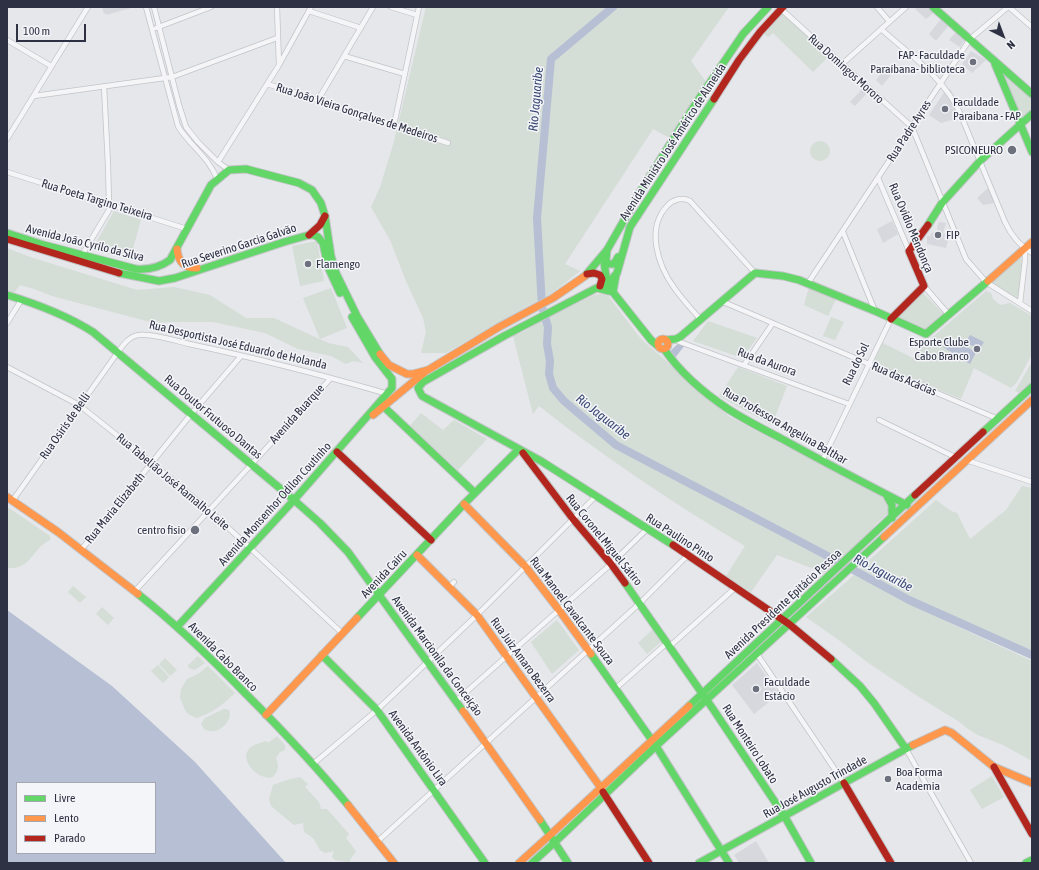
<!DOCTYPE html>
<meta charset="utf-8">
<style>
body{margin:0}
#map{position:relative;width:1039px;height:870px;overflow:hidden;background:#e5e7ea;font-family:"Asap Condensed",sans-serif}
canvas{display:block}
.frame{position:absolute;inset:0;border:8px solid #2d3143;pointer-events:none}
.legend{position:absolute;left:16px;top:782px;width:140px;height:72px;box-sizing:border-box;background:#f4f5f8;border:1px solid #a4a7b0;margin:0;padding:5px 7px;list-style:none;font-size:12px;color:#2d3143}
.legend li{display:flex;align-items:center;gap:8px;height:20px}
.legend b{width:20px;border:1px solid #a4a7b0}
.north{position:absolute;left:983px;top:16px;width:40px;height:40px;-webkit-text-stroke:3px #f4f5f8;paint-order:stroke;rotate:138deg;font-size:11px;font-weight:700;line-height:16px;text-align:center;color:#2d3143}
.north::after{content:'';display:block;margin:auto;width:14px;height:18px;background:#2d3143;clip-path:polygon(50% 0,100% 100%,50% 72%,0 100%)}
.scale{position:absolute;left:16px;top:24px;width:70px;height:18px;box-sizing:border-box;border:2px solid #2d3143;border-top:0;padding-left:5px;font-size:12px;line-height:14px;white-space:nowrap;color:#2d3143;-webkit-text-stroke:3px #f4f5f8;paint-order:stroke}
</style>
<div id="map">
<canvas width="1039" height="870"></canvas>
<div class="frame"></div>
<ul class="legend">
<li><b style="height:5px;background:#63d668"></b>Livre</li>
<li><b style="height:5px;background:#ff974d"></b>Lento</li>
<li><b style="height:5px;background:#b3261e"></b>Parado</li>
</ul>
<div class="north">N</div>
<div class="scale">100 m</div>
</div>
<script>
const context = document.querySelector('canvas').getContext('2d');
context.lineJoin = 'round';
function fill(path, color) {
  context.fillStyle = color;
  context.fill(path, 'evenodd');
}
function stroke(path, color, width, dash) {
  context.strokeStyle = color;
  context.lineWidth = width;
  context.lineCap = dash ? 'butt' : 'round';
  context.setLineDash(dash || []);
  context.stroke(path);
}
function write(font, color, halo, rows, align = 'center') {
  context.font = font + ' "Asap Condensed",sans-serif';
  context.lineWidth = 3;
  context.setLineDash([]);
  context.textBaseline = 'middle';
  context.strokeStyle = halo;
  context.fillStyle = color;
  for (const [text, x, y, turn = 0] of rows) {
    context.save();
    context.translate(x, y);
    context.rotate((+turn || 0) * Math.PI / 180);
    context.textAlign = isNaN(turn) ? turn : align;
    if (halo) context.strokeText(text, 0, 0);
    context.fillText(text, 0, 0);
    context.restore();
  }
}
fill(new Path2D(`
 M102,7H131V8L106,15V13L104,14Z
 M917,7H929L936,11L926,19L915,9Z
 M941,19L949,25L936,41L929,34Z
 M956,32L965,39L960,47L949,40Z
 M971,51L986,60L972,73L962,64Z
 M888,66L894,71L882,86L876,80Z
 M864,87L869,91L855,106L850,102Z
 M950,89L958,103L959,118L941,123L929,115L945,91Z
 M988,188L995,203L983,205L977,198Z
 M892,221L898,234L883,243L877,229Z
 M939,222L946,223L943,233L945,234L944,240H948L946,248L927,244V236H930L931,233L936,232Z
 M757,663L779,694L754,714L732,685Z
 M756,841L769,863H739L734,855Z`), '#d6d8de');
fill(new Path2D(`
 M426,7H729L691,61L706,82L670,138L653,129L565,264L580,271L552,293L522,309L446,353H421L426,332L423,318L406,281L390,240L371,207L380,187L393,145Z
 M782,12L829,56L813,72L773,33L768,37L763,33Z
 M1000,69L1032,97V112L1022,121Z
 M810 151a10 10 0 1 1 20 0a10 10 0 1 1-20 0Z
 M114,211L141,220L130,259L92,250Z
 M317,241L324,281L300,286L292,246Z
 M7,248L30,257L137,290L174,287L210,295L246,318H274L328,343L348,347L363,363L353,361L346,364L331,356L298,349L265,333L213,322H172L154,323L52,296L34,289L20,285L14,293L7,291Z
 M1024,258L1019,300L991,284L1016,260Z
 M809,287L837,297L828,316L804,305Z
 M331,288L347,328L320,339L303,298Z
 M921,291L946,316L927,333L895,317Z
 M986,291L991,293L993,299L1000,305L1010,303L1032,316V354L1017,382L1011,388L974,368L961,399L873,363L883,343L913,358L929,340Z
 M606,293L641,339L730,417L878,495L889,502V513L875,525L869,534L825,573L777,555L751,592L726,576L745,546C673,503 604,457 539,406L533,414L513,336L525,331L541,321L594,295Z
 M831,317L844,322L835,340L823,336Z
 M708,321L757,338L742,358L693,341Z
 M1032,362V384L1022,394L1015,391Z
 M738,367L787,386L772,425L719,396Z
 M421,413L443,430L454,420L487,439L458,470L410,426Z
 M1022,486L1032,488V656L909,600L857,571L936,500L951,511L957,513L970,539L1006,510Z
 M9,508L50,536V540C31,549 32,570 7,568V510Z
 M854,575L956,626L1032,661V761L1003,745L978,735L968,729L958,721L919,697L867,662L840,641L806,617Z
 M73,586L86,597L80,603L68,592Z
 M102,607L114,618L108,625L96,614Z
 M557,620L579,650L552,674L531,642Z
 M653,629L661,642L647,654L638,643Z
 M198,656L205,663L195,670L189,668L188,665Z
 M165,658L177,670L170,676L159,664Z
 M158,665L169,677L163,683L151,671Z
 M208,666L235,693C221,706 215,711 197,718L188,714L185,710L180,698L181,689L187,679L198,674Z
 M224,709L229,710C233,718 223,730 214,731C211,732 207,730 204,729L201,724L205,718Z
 M277,736L285,745V750L280,752L276,758C279,767 279,770 273,777C260,782 236,759 251,747C255,744 261,743 266,741L268,743Z
 M992,776L1004,797L982,809L970,790Z
 M300,777L308,784L305,787L319,802L321,809H327L349,834L346,838L356,851L349,862L335,860L332,857L334,851L325,853L320,850L313,838L304,832L303,823L294,825L271,806L269,799L273,785L287,780Z`), '#d4ddd6');
fill(new Path2D(`
 M970,335L984,342L979,350L966,342Z
 M949,338L976,352L970,364L943,347Z
 M679,343L685,345L675,358L669,352Z
 M7,610L112,686L195,762L286,863H7ZM17,783H155V853H17Z`), '#b6bfd3');
stroke(new Path2D(`
 M613,7L551,59L537,218L542,307L548,327L547,344L550,361L549,374L553,388L564,401L616,445L822,553L909,600L1032,655`), '#b6bfd3', 8);
const street = new Path2D(`
 M146,7L178,126C189,145 209,157 217,179
 M154,7L179,105L186,127L198,142L218,162L229,170
 M277,7L279,65
 M391,7L417,15
 M877,7L889,21
 M1009,7L1032,27
 M781,9L912,127L966,259L986,282L1032,311
 M309,11L361,28
 M156,28L211,7
 M881,29C909,54 944,78 960,113L1005,222C1011,235 1020,246 1032,253
 M7,40L51,66
 M344,56L405,74
 M841,65L906,7
 M267,84L318,100L448,143
 M104,86L108,165L109,204
 M34,96L172,77L277,38
 M318,100L373,7
 M394,125L419,7
 M7,139L88,7
 M218,162L279,65L311,7
 M7,172L187,229
 M878,178L909,251
 M843,232L875,311
 M82,255L112,205
 M808,283L970,39L1008,7
 M924,286L949,315
 M721,301L998,419
 M1020,303L1025,260V249
 M701,320C692,310 683,300 675,289C658,266 645,228 668,205C674,199 683,197 690,201L755,273
 M7,323L22,299
 M676,339L677,341L849,404
 M744,365L773,323
 M7,367L79,405L152,463L210,511L342,633
 M879,420L957,458
 M966,460L1032,482
 M822,461L891,319
 M13,500L118,352C123,345 129,336 139,335C151,333 176,341 189,344C256,358 322,375 388,394
 M81,550L192,413L241,356
 M449,587L454,582
 M134,592L331,378
 M670,646L735,588
 M757,654L844,783
 M615,689L667,643
 M456,701L611,564L647,529
 M906,749L971,863
 M313,764L377,710L477,615L596,496
 M378,841L640,603L688,555`);
const fast = new Path2D(`
 M933,7L1032,94
 M995,64L1032,152
 M928,225L942,203L980,161L1032,114
 M7,233L44,245L136,269C149,270 159,268 170,260L211,185L229,170L246,169L299,183L312,190L321,203L325,216L331,256L336,273L357,316L380,354
 M607,250L606,261L608,264H614L618,257
 M603,255L606,276L612,291L651,340L658,346
 M119,273L159,281L175,278L284,242L309,235H314L318,237L323,243L328,267L340,293
 M585,276L607,250L643,187L696,103L743,34L768,7
 M597,288L613,292L616,275
 M7,295C37,304 66,315 93,332L294,500L177,627
 M352,317L375,357L392,379V388L294,500L320,523L348,552L463,711
 M666,340L676,339L680,337L755,273L783,276L799,280L875,311L926,334L988,281
 M664,349C680,372 704,393 728,409C745,420 765,430 784,440C824,462 866,484 907,505
 M423,382L418,388L422,396L541,461L673,545
 M423,382L504,336L610,281L617,273L630,227L714,99
 M383,406L475,493
 M983,432L1032,387
 M887,496L892,505V518
 M625,583L713,709L785,817L811,863
 M138,594C176,624 211,658 245,693C281,729 316,766 348,805
 M357,618L464,504L519,449
 M591,654L656,746L729,863
 M322,655L377,710L485,863
 M831,659L860,686L874,703L906,749
 M689,706L915,495
 M540,820L568,863
 M555,842L656,746L884,537
 M532,863L555,842
 M699,863L913,745
 M1026,863L1032,860`);
const slow = new Path2D(`
 M177,249C178,261 184,269 197,268
 M988,281L1032,242
 M658 344a5 5 0 1 1 10 0a5 5 0 1 1-10 0Z
 M380,354L389,365L407,374H413L428,370L499,327L553,298L585,276
 M373,415L425,372
 M7,497L58,532L138,594
 M464,504L525,566L559,610L591,654
 M884,537L1032,400
 M417,555L477,615L601,788
 M463,711L540,820
 M266,715L357,618
 M913,745L945,730L952,733L994,767L1032,783
 M348,805L394,863
 M550,835L689,706
 M519,863L550,835`);
const jam = new Path2D(`
 M714,99L739,60L760,32L783,7
 M309,235L320,225L325,216
 M7,239L119,273
 M587,274L594,273L600,275L602,279L600,286
 M891,319L924,286L909,251L928,225
 M337,452L431,540
 M523,453L573,519L611,564L625,583
 M915,495L983,432
 M673,545L789,624L831,659
 M994,767L1032,834
 M844,783L891,863
 M603,792L649,863`);
stroke(street, '#c2c4c7', 6);
stroke(fast, '#c2c4c7', 9);
stroke(slow, '#c2c4c7', 9);
stroke(jam, '#c2c4c7', 9);
stroke(street, '#f5f5f7', 4.5);
stroke(fast, '#63d668', 7);
stroke(slow, '#ff974d', 7);
stroke(jam, '#b3261e', 7);
for (const [x, y, r, color] of [
 [973,62,4,"#6d717d"],
 [945,109,4,"#6d717d"],
 [1012,150,5,"#6d717d"],
 [938,235,4,"#6d717d"],
 [308,264,4,"#6d717d"],
 [977,349,4,"#6d717d"],
 [195,530,5,"#6d717d"],
 [756,689,4,"#6d717d"],
 [888,779,4,"#6d717d"]
]) {
  const dot = new Path2D();
  dot.arc(x, y, r, 0, 2 * Math.PI);
  context.fillStyle = color;
  context.fill(dot);
  stroke(dot, '#f4f5f8', 1.5);
}
write('12px', '#2d3143', '#f4f5f8', [
 ["FAP- Faculdade",965,55,"right"],
 ["Paraíbana- biblioteca",965,69,"right"],
 ["Faculdade",953,102],
 ["Paraibana - FAP",953,116],
 ["PSICONEURO",1003,150,"right"],
 ["FIP",946,235],
 ["Flamengo",316,264],
 ["Esporte Clube",969,342,"right"],
 ["Cabo Branco",969,356,"right"],
 ["centro fisio",186,530,"right"],
 ["Faculdade",764,682],
 ["Estácio",764,696],
 ["Boa Forma",896,772],
 ["Academia",896,786]
], 'left');
write('12px', '#2d3143', '#f4f5f8', [
 ["Rua Domingos Mororo",846,69,42],
 ["Rua João Vieira Gonçalves de Medeiros",357,113,18],
 ["Rua Padre Ayres",909,131,-57],
 ["Avenida Ministro José Américo de Almeida",673,142,-57],
 ["Rua Poeta Targino Teixeira",97,200,17],
 ["Rua Ovídio Mendonça",911,228,67],
 ["Avenida João Cyrilo da Silva",85,243,14],
 ["Rua Severino Garcia Galvão",239,246,-18],
 ["Rua Desportista José Eduardo de Holanda",238,345,13],
 ["Rua da Aurora",767,362,20],
 ["Rua do Sol",856,364,-64],
 ["Rua das Acácias",904,379,23],
 ["Avenida Buarque",297,414,-48],
 ["Rua Doutor Frutuoso Dantas",213,417,40],
 ["Rua Osiris de Belli",65,426,-55],
 ["Rua Professora Angelina Balthar",785,426,30],
 ["Rua Tabelião José Ramalho Leite",173,482,40],
 ["Avenida Monsenhor Odilon Coutinho",275,504,-48],
 ["Rua Maria Elizabeth",115,508,-51],
 ["Rua Paulino Pinto",680,538,33],
 ["Rua Coronel Miguel Sátiro",604,540,51],
 ["Avenida Cairu",384,574,-47],
 ["Avenida Presidente Epitácio Pessoa",783,604,-43],
 ["Rua Manoel Cavalcante Souza",572,611,53],
 ["Avenida Marcionila da Conceição",437,656,54],
 ["Avenida Cabo Branco",223,657,45],
 ["Rua Juiz Amaro Bezerra",523,660,54],
 ["Rua Monteiro Lobato",750,744,57],
 ["Avenida Antônio Lira",418,748,54],
 ["Rua José Augusto Trindade",815,787,-29]
]);
write('italic 13px', '#394975', '#f4f5f8', [
 ["Rio Jaguaribe",536,99,-85],
 ["Rio Jaguaribe",603,417,38],
 ["Rio Jaguaribe",883,573,28]
]);
</script>
